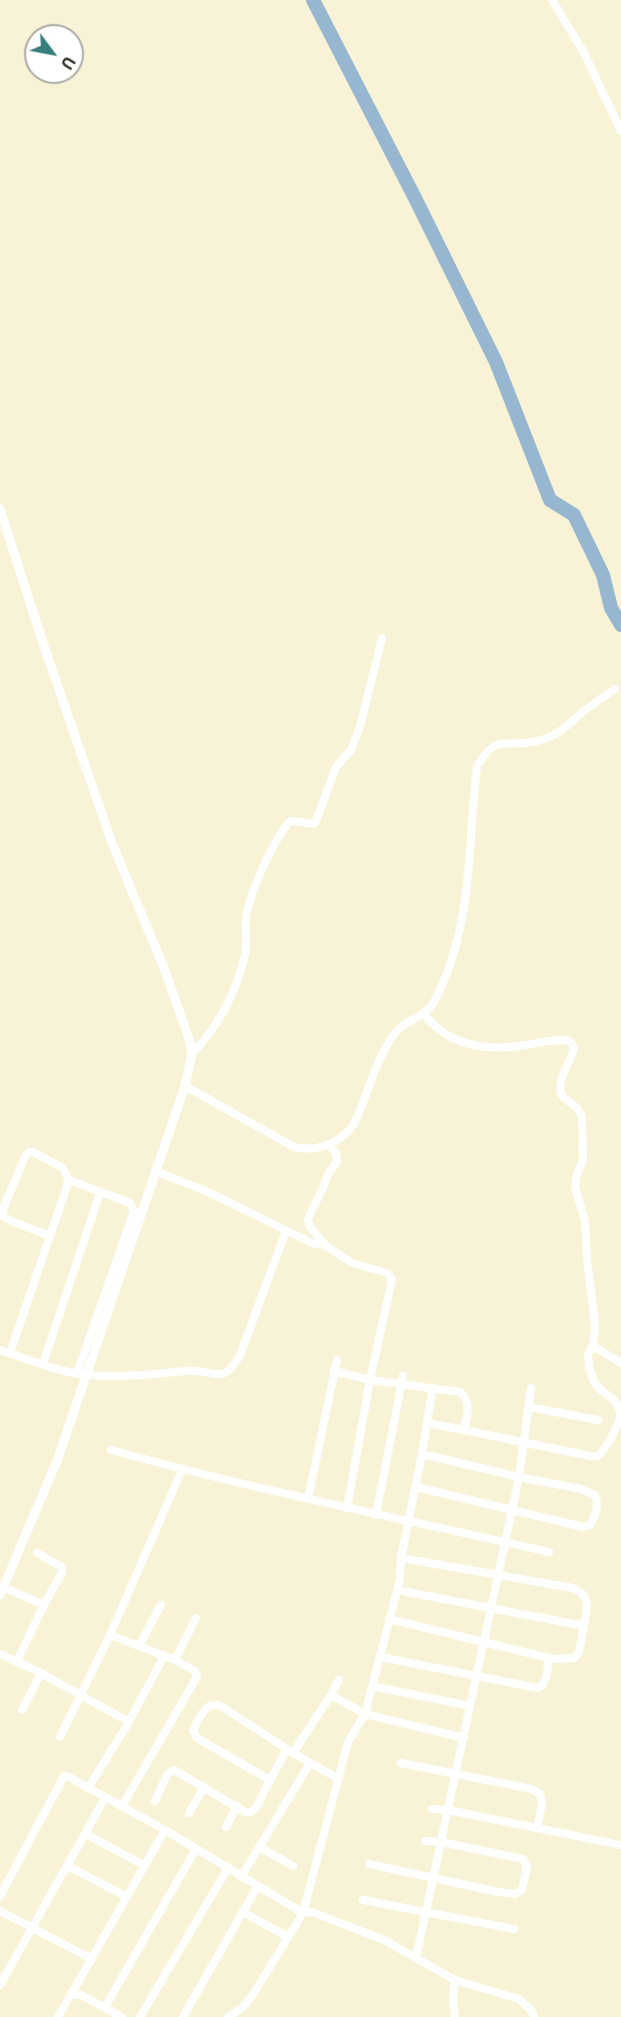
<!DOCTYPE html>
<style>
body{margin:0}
#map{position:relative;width:621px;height:2017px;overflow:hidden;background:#f8f3d6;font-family:"Public Sans",sans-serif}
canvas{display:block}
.north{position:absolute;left:24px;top:24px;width:60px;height:60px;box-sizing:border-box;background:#fff;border:2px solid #acaba7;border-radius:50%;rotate:122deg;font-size:16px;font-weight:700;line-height:24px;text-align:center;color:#302e23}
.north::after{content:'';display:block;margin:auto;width:21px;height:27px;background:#367e7a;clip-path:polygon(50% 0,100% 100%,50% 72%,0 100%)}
</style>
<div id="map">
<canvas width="621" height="2017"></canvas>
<div class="north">U</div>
</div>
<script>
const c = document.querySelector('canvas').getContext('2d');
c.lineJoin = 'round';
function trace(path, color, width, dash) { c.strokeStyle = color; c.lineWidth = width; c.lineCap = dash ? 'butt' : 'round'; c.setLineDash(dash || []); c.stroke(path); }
const river = new Path2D(`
 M 313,0 L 415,198 L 496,362 L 550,500 L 574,515 L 603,575 L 611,608 L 621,625`);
const minor = new Path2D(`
 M 552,0 L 583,51 L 621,131
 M 423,1014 C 430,1020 436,1028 444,1033 C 467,1048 498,1050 525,1045 C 540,1043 555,1038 570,1041 L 574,1048 C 570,1065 550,1089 567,1100 C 574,1106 580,1108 582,1118 L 583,1160 L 577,1174 L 575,1187 L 585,1221 L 587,1259 L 594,1315 L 595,1329 L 593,1346 L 588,1354 L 589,1366 L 594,1382 L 601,1390 L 614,1400 L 620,1411 L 620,1418 L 611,1439 L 599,1456 L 590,1456 L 464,1430
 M 192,1054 C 218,1027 237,991 245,955 C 248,942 245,930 246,918 C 249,893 273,842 289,822 L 292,821 L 314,824 L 316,821 L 336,767 L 351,750 L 360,727 L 382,638
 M 185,1086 L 294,1147 C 317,1152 340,1144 354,1124 C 368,1095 375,1059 395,1033 C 403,1022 416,1020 425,1012 C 432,1007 437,997 440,990 C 473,919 468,841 477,766 C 498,733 501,748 532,742 C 557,738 566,726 584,711 C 594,703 604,696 615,689
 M 329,1145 L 336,1153 L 337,1161 L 328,1174 L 323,1188 L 310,1214 L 308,1220 L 310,1227 L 325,1245 L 352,1263 L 387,1273 L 392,1279 L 370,1380 L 347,1508
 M 155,1171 L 206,1191 L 312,1243 L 325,1245
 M 69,1180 L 130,1203 L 134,1211 L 77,1373
 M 593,1346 L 621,1363
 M 0,1350 C 25,1358 63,1374 89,1375 C 122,1378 153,1374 185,1371 C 214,1368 222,1388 240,1355 L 286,1231
 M 10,1353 L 69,1180 L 63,1168 L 33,1152 L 29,1152 L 25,1157 L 3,1209 L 2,1215 L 11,1221 L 50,1236
 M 43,1364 L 100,1193
 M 334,1371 L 370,1380 L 460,1392 C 472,1401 467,1416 464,1430 L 427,1423 L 422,1454
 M 529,1407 L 598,1420
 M 427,1423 L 433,1388
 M 111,1450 C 256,1490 403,1519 549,1552
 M 416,1487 L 583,1527 L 590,1525 C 596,1516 599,1504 595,1495 L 581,1489 L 519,1477 L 531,1388
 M 308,1499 L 337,1360
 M 376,1515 L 403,1376
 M 3,1587 L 44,1605
 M 397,1590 L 584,1626 C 586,1607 593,1597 573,1588 L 401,1558
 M 389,1619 L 553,1659 L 574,1658 L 579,1652 L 584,1626
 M 110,1635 L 175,1660 L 195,1671 L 197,1677 L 122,1806
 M 139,1646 L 161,1605
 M 0,1654 L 41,1673 L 129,1722
 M 380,1657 L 538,1688 C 548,1684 547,1668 549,1658
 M 175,1660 L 196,1618
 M 17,1661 L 44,1605 L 62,1572 L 62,1567 L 37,1553
 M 372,1686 L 470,1706
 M 331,1695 L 339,1680
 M 22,1710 L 41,1673
 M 60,1737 L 110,1635 L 182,1470
 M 287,1749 L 270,1780 L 197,1738 L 193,1731 C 199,1719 205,1700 221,1706 L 287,1749 L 293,1753
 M 401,1763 L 532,1789 L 540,1794 L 542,1804 L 537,1828
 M 337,1778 L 293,1753 L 331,1695 L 365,1714 L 464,1738
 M 88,1788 L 129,1722 L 164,1656
 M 155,1801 L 168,1773 L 174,1770 L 245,1812 L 251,1812 L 256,1808 L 270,1780
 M 432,1809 L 448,1810 L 621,1845
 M 189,1813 L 204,1787
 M 226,1827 L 237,1806
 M 86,1834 L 145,1866
 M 260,1847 L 293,1866
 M 369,1864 L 498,1892 L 515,1894 L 522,1890 L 527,1866 L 523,1859 L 441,1842 L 425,1841
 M 68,1866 L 127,1897
 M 241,1877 L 310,1763
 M 0,1896 L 64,1776 L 67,1776 L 165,1830 L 303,1913 L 312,1912 L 384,1940 L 455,1980 L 519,1999 L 532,2011 L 534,2017
 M 363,1900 L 514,1929
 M 0,1911 L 92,1959
 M 243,1912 L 288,1937
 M 455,1980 L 453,2002 L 455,2017
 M 0,1985 L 105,1798
 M 72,1995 L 81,1995 L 122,2017
 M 105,2007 L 196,1849
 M 58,2017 L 165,1830
 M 140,2017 L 228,1868
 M 183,2017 L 257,1887
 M 228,2017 L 242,2008 L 252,1996 L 303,1913 L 348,1742 L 365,1714 L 400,1579 L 401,1558 L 422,1454 L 519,1477 L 416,1958`);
const tertiary = new Path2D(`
 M 0,509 L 43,643 L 112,843 L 164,968 L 189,1039 L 192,1054 L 185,1086 L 57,1461 L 0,1595`);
trace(river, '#97b6d0', 14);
trace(minor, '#fff', 8);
trace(tertiary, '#fff', 9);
</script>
